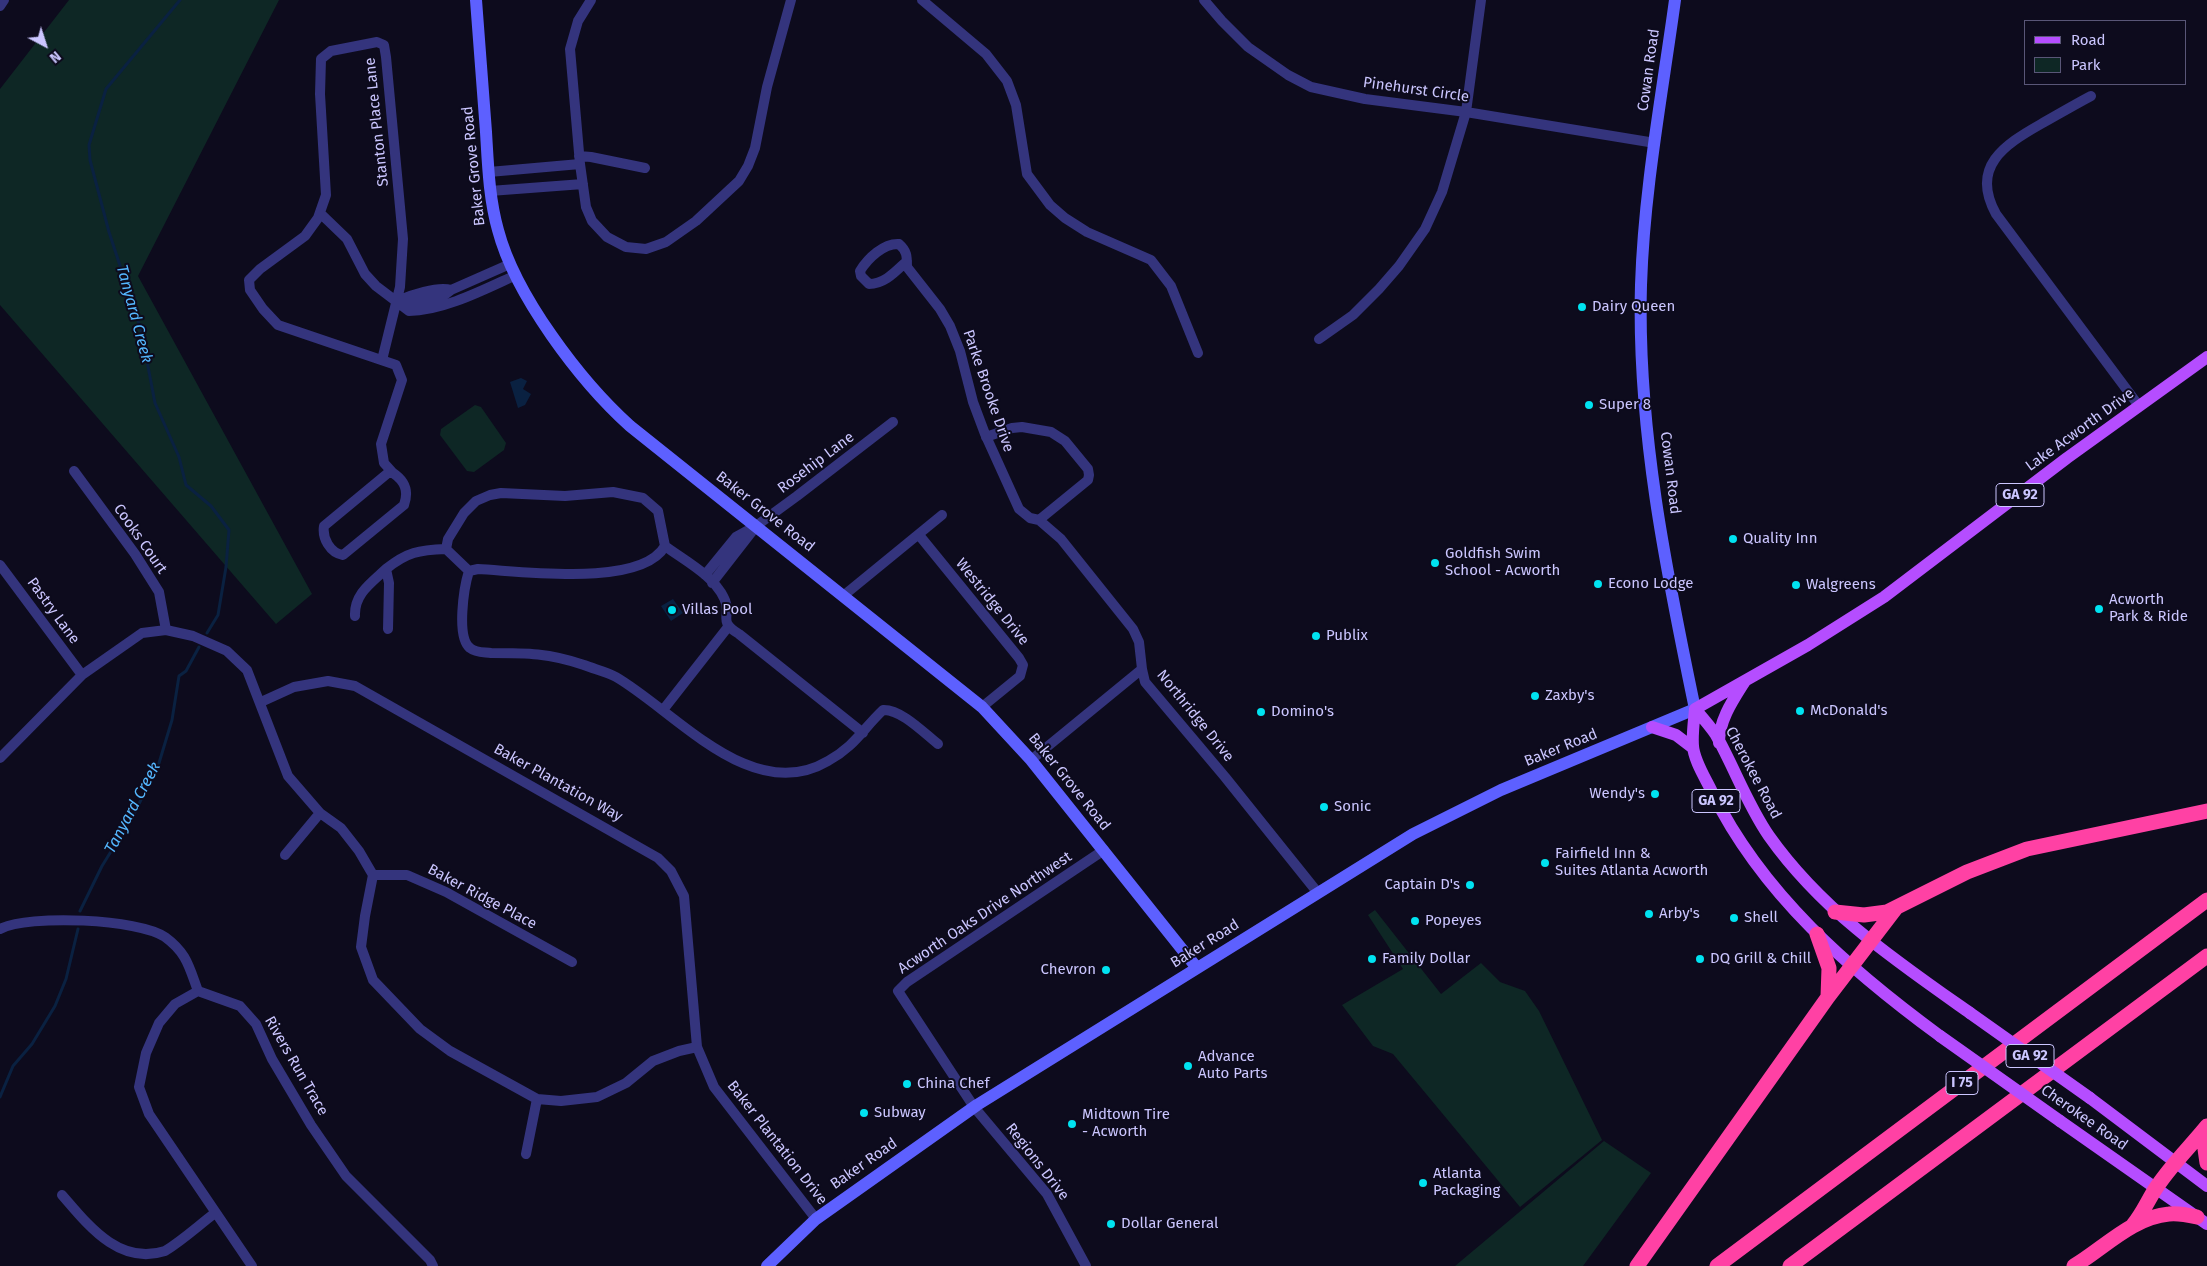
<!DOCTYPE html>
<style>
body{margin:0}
#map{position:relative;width:2207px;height:1266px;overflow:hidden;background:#0d0b1d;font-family:"Fira Sans",sans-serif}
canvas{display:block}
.legend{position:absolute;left:2024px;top:20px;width:162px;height:65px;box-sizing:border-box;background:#0d0b1d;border:1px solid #595677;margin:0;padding:6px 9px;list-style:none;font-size:15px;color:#cbc6ff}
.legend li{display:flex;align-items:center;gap:10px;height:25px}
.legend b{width:25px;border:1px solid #595677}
.north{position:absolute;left:20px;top:20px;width:50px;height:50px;-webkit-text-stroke:4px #0d0b1d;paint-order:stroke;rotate:140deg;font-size:14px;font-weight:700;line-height:20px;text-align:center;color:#cbc6ff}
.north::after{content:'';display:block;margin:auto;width:18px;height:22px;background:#cbc6ff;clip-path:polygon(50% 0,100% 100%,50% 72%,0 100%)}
</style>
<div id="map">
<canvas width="2207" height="1266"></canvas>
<ul class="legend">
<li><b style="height:6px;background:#b54dff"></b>Road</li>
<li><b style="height:14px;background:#0e2725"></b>Park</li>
</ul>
<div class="north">N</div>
</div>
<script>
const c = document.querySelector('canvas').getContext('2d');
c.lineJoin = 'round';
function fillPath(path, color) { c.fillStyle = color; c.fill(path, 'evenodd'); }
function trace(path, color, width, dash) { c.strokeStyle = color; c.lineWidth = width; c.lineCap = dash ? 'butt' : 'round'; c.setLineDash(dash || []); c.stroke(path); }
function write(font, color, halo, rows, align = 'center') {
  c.font = font + ' "Fira Sans",sans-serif'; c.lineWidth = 4; c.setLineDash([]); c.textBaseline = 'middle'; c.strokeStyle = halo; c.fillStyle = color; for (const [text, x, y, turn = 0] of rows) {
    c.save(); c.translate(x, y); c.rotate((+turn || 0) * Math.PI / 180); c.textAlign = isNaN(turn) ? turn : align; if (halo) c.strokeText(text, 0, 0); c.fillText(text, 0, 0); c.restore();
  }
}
const green = new Path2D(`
 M 69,0 L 279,0 L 138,276 L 312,594 L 276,624 L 0,305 L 0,89 Z
 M 475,405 L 481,407 L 506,443 L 504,450 L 474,472 L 467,471 L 440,435 L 441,429 Z
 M 1375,910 L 1441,994 L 1481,963 L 1500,982 L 1525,991 L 1539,1011 L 1602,1140 L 1520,1207 L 1393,1054 L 1373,1046 L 1342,1005 L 1403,969 L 1368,915 Z
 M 1604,1141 L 1651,1173 L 1583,1266 L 1455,1266 Z`);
const water = new Path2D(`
 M 521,378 L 527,381 L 523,389 L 531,394 L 525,405 L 518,408 L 510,382 Z
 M 673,599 L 683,613 L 671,621 L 661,606 Z`);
const stream = new Path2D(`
 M 180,0 L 106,89 L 89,145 L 90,160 L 109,232 L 141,330 L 155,403 L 179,457 L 186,485 L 211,506 L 229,530 L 226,567 L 218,615 L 207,633
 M 80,911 L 102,866 L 133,816 L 159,763 L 172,720 L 179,676 L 186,671 L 199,647
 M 0,1097 L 13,1066 L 32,1044 L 55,1006 L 66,979 L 78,929`);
const street = new Path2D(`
 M 591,0 L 578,21 L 570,49 L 580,164 L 586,207 L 592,221 L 607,237 L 626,247 L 646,249 L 666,242 L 696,221 L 739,181 L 748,166 L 755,148 L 767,87 L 791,0
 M 922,0 L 986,54 L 1007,81 L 1016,105 L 1027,174 L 1050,205 L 1065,218 L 1087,232 L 1151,260 L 1171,286 L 1198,353
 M 1204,0 L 1222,21 L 1248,47 L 1288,75 L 1311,87 L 1365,99 L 1466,112 L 1655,143
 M 0,6 L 4,0
 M 2091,96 C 2074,105 2057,115 2041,124 C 2004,145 1970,167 1996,214 L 2139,406
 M 579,156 L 591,157 L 645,168
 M 489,172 L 580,164
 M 490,191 L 583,184
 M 320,213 L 347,239 L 365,274 L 376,286 L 409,311 C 443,311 485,289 516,275
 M 907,261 C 896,271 885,284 869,284 L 861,276 L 860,271 C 868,258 884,243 899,244 C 907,251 907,256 907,267 L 940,309 L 950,326 L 960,351 L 973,402 L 985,434 L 1019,509 L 1030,518 L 1039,520 L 1061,539 L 1133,629 L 1139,642 L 1142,669
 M 397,301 C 410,295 438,286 451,290 L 510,264
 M 398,301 C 415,302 438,302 451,290
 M 1319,339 L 1353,315 L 1379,289 L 1399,266 L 1425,229 L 1442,192 L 1466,112 L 1481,0
 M 382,360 L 400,287 L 403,239 L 386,57 L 384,45 L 377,42 L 331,51 L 321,59 L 320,94 L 326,195 L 318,218 L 305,236 L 260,269 L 249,280 L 250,290 L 263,309 L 278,325 L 396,365 L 402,380 L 381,444 L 384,463 L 393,473
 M 986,437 L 1012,428 L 1022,427 L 1051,432 L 1065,441 L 1088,469 L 1089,475 L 1088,480 L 1039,520
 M 74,471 L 135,554 L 159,592 L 166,630
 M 388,473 L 393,473 C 405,481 409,491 404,505 L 343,555 C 330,553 322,538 324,526 Z
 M 919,535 L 1019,658 L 1023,665 L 1020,676 L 982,707
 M 665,546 C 685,561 713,575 724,598 C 733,615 716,621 739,634 L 863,733
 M 0,565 L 82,675
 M 469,571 L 446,549 L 448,539 L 464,513 L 476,501 L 490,495 L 501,493 L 565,496 L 613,492 L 643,498 L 658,511 L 665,546 C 641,588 521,571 478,569 L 469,571 C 464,587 456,637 470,648 C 476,653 484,652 491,653 C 527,653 549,653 584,665 C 594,669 607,672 616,677 C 676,712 752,806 828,761 C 855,746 862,730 883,710 C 901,709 924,733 938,744
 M 705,575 L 736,537 L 756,526 L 797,496 L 893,422
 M 712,583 L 754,529
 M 843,596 L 942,515
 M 355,616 C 354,594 371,583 386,569
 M 388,629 L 389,583 L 386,569 C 407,552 419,550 446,549
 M 261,702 L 294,687 L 328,681 L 355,686 L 658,858 L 671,871 L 684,896 L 697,1047 L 714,1087 L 816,1219
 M 663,710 L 728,627
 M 0,758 L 82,675 L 142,633 L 166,630 L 193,636 L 227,651 L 247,670 L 288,776 L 320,813 L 341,828 L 359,851 L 373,875 L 365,916 L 361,947 L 373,980 L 420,1029 L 450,1051 L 537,1099 L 561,1101 L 597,1097 L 626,1083 L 653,1061 L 679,1051 L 697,1047
 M 1031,760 L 1142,669 L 1145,682 L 1225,777 L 1318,893
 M 285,855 L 320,813
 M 373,875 L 407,875 L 446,892 L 572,962
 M 0,929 C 29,914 139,919 165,937 C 187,953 189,967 198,991
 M 526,1154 L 537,1099
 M 62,1195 C 88,1225 119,1266 165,1251 C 183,1240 199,1225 215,1213
 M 252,1266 L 149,1114 L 139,1087 L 146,1053 L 159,1023 L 175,1004 L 198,991 L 240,1006 L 256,1024 L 272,1059 L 311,1125 L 346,1176 L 430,1260 L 433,1266
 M 1086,1266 L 1047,1194 L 974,1107 L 898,991 L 907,982 L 1104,850`);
const secondary = new Path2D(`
 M 476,0 C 479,44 483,88 486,132 C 488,165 489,198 498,230 C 515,295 580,381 630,426 L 982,707 L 1031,760 L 1197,968
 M 767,1266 L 816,1219 L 977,1105 L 1413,834 L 1501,790 L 1695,709 C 1666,570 1637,428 1641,285 C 1644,190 1662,95 1675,0`);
const primary = new Path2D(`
 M 1695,709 L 1808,645 L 1884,597 L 2067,458 L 2207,357
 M 1695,709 C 1694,721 1692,734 1693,746 C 1694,761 1706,779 1712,792 C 1762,894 1850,970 1940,1036
 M 1695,709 C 1702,717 1710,726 1716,735 C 1735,769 1747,804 1769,836 C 1822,911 1896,961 1970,1013
 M 1652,727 L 1676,735 L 1693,748
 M 1719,743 C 1719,720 1733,700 1745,681
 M 2090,1098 L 2207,1186
 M 2060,1121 L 2207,1224`);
const highway = new Path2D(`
 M 1835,912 L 1864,915 L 1887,912 L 1967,872 L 2027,849 L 2207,811
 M 1817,934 L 1829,968 L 1828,997
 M 2207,1128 L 2204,1142 L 2207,1163
 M 2133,1225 C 2143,1213 2148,1200 2156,1188 C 2171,1165 2190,1147 2207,1126
 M 1637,1266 L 1828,997 L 1896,908
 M 1717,1266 L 2207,900
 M 1790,1266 L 2207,956
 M 2074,1266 C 2104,1248 2133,1217 2169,1214 C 2178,1213 2188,1215 2197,1217`);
const primaryBridge = new Path2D(`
 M 1970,1013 L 2090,1098
 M 1940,1036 L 2060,1121`);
const markers = [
 [1582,307,5,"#00e3f1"],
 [1589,405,5,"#00e3f1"],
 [1733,539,5,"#00e3f1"],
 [1435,563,5,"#00e3f1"],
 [1598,584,5,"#00e3f1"],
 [1796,585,5,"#00e3f1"],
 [2099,609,5,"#00e3f1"],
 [672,610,5,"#00e3f1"],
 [1316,636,5,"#00e3f1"],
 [1535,696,5,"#00e3f1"],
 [1800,711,5,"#00e3f1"],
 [1261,712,5,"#00e3f1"],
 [1655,794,5,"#00e3f1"],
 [1324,807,5,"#00e3f1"],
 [1545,863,5,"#00e3f1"],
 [1470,885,5,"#00e3f1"],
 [1649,914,5,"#00e3f1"],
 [1734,918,5,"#00e3f1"],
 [1415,921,5,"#00e3f1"],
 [1372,959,5,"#00e3f1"],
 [1700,959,5,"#00e3f1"],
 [1106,970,5,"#00e3f1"],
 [1188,1066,5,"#00e3f1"],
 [907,1084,5,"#00e3f1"],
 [864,1113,5,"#00e3f1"],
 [1072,1124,5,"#00e3f1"],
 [1423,1183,5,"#00e3f1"],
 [1111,1224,5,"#00e3f1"]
];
const shields = [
 [2020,495,48],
 [1716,801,48],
 [2030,1056,48],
 [1962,1083,32]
];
const shieldNames = [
 ["GA 92",2020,495],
 ["GA 92",1716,801],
 ["GA 92",2030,1056],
 ["I 75",1962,1083]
];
const streetNames = [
 ["Cowan Road",1649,70,-82],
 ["Pinehurst Circle",1416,90,8],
 ["Stanton Place Lane",377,122,-96],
 ["Baker Grove Road",474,166,-96],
 ["Parke Brooke Drive",988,391,71],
 ["Lake Acworth Drive",2080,430,-36],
 ["Rosehip Lane",816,463,-37],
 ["Cowan Road",1670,473,83],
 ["Baker Grove Road",765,512,38],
 ["Cooks Court",140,539,55],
 ["Westridge Drive",992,602,51],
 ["Pastry Lane",53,611,54],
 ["Northridge Drive",1195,716,51],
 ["Baker Road",1561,748,-22],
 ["Cherokee Road",1753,773,62],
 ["Baker Grove Road",1069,782,51],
 ["Baker Plantation Way",558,783,29],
 ["Baker Ridge Place",482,897,28],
 ["Acworth Oaks Drive Northwest",985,913,-34],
 ["Baker Road",1205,944,-32],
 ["Rivers Run Trace",296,1066,60],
 ["Cherokee Road",2084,1118,35],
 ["Baker Plantation Drive",777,1143,52],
 ["Regions Drive",1037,1162,52],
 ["Baker Road",864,1164,-35]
];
const poiNames = [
 ["Dairy Queen",1592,307],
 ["Super 8",1599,405],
 ["Quality Inn",1743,539],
 ["Goldfish Swim",1445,554],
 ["School - Acworth",1445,571],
 ["Econo Lodge",1608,584],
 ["Walgreens",1806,585],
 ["Acworth",2109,600],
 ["Park & Ride",2109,617],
 ["Villas Pool",682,610],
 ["Publix",1326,636],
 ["Zaxby's",1545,696],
 ["McDonald's",1810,711],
 ["Domino's",1271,712],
 ["Wendy's",1645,794,"right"],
 ["Sonic",1334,807],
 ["Fairfield Inn &",1555,854],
 ["Suites Atlanta Acworth",1555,871],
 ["Captain D's",1460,885,"right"],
 ["Arby's",1659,914],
 ["Shell",1744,918],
 ["Popeyes",1425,921],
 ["Family Dollar",1382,959],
 ["DQ Grill & Chill",1710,959],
 ["Chevron",1096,970,"right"],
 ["Advance",1198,1057],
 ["Auto Parts",1198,1074],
 ["China Chef",917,1084],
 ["Subway",874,1113],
 ["Midtown Tire",1082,1115],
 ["- Acworth",1082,1132],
 ["Atlanta",1433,1174],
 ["Packaging",1433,1191],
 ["Dollar General",1121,1224]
];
const waterNames = [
 ["Tanyard Creek",134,314,75],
 ["Tanyard Creek",133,808,-62]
];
fillPath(green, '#0e2725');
fillPath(water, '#0a2141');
trace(stream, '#0a2141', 3);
trace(street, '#34347d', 10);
trace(secondary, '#5d60ff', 12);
trace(primary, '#b54dff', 12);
trace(highway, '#ff41a4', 15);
trace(primaryBridge, '#b54dff', 12);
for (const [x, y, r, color] of markers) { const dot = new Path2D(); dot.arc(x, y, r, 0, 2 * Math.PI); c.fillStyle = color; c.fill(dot); trace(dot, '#0d0b1d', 2); }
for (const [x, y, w] of shields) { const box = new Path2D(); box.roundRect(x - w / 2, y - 11.5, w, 23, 4); c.fillStyle = '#0d0b1d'; c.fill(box); trace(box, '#cbc6ff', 1); }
write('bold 14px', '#cbc6ff', null, shieldNames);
write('15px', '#cbc6ff', '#0d0b1d', streetNames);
write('15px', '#cbc6ff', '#0d0b1d', poiNames, 'left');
write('italic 16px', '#54b7ff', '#0d0b1d', waterNames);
</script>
